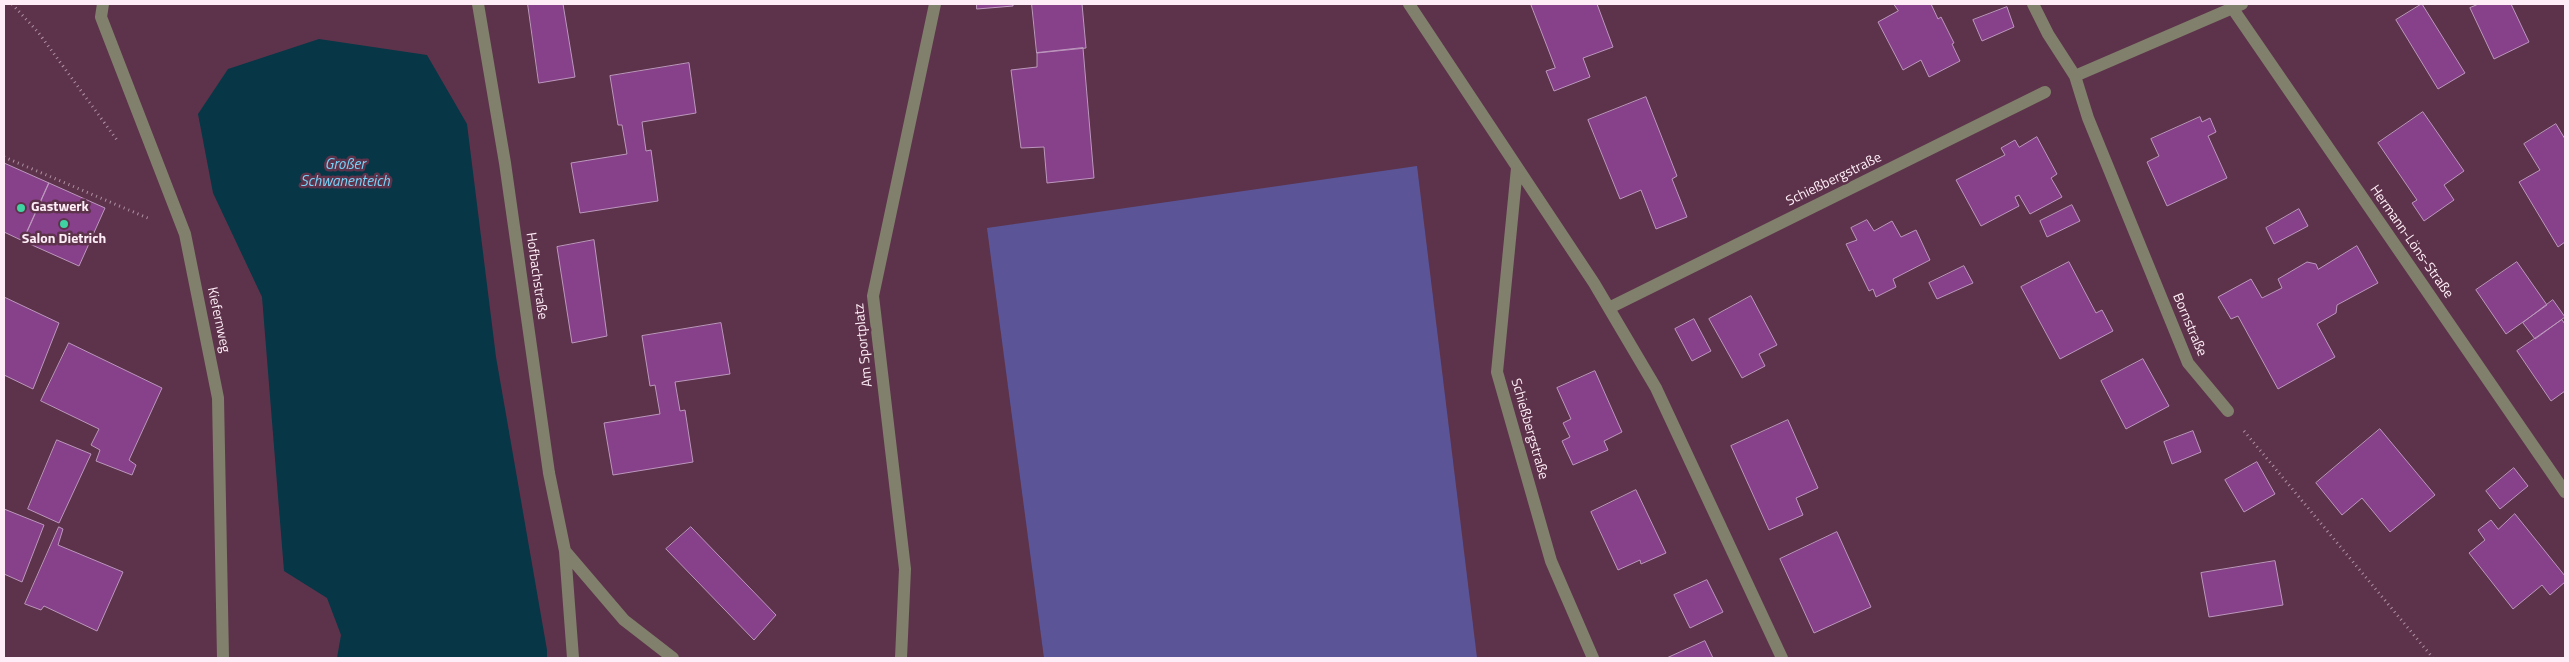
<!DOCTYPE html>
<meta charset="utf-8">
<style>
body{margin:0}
#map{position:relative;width:2569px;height:662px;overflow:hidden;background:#5d334b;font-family:"Titillium Web",sans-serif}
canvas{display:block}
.frame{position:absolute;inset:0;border:5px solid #feedf6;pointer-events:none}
</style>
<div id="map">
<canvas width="2569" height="662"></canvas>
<div class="frame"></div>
</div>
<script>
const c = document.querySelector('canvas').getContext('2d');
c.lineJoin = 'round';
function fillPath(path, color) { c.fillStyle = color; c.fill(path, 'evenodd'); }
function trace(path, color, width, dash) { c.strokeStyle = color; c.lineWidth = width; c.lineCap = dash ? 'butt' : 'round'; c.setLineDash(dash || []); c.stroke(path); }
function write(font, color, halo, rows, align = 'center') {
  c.font = font + ' "Titillium Web",sans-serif'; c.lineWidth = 5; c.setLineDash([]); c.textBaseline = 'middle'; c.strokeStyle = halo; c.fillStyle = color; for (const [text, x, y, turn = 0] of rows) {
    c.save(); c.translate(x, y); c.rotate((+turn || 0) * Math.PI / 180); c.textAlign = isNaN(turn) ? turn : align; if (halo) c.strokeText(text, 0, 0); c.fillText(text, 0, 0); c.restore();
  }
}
const green = new Path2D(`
 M 1417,166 L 1477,658 L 1044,658 L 987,228 Z`);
const water = new Path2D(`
 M 319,39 L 427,55 L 467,124 L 496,357 L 547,650 L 547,658 L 337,658 L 341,635 L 327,598 L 284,571 L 262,297 L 213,193 L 198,114 L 228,69 Z`);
const building = new Path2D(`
 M 528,4 L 563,4 L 575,77 L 539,83 Z
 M 977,4 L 1013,4 L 1013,6 L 977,9 Z
 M 1032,4 L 1082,4 L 1086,48 L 1037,53 Z
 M 1531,4 L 1597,4 L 1613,47 L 1583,58 L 1590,77 L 1554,91 L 1546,71 L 1555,68 Z
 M 1894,4 L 1931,4 L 1938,19 L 1941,17 L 1954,43 L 1952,44 L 1960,61 L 1929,77 L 1921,60 L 1903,70 L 1878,22 L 1898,11 Z
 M 2422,4 L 2465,73 L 2438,89 L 2396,20 Z
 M 2479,4 L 2511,4 L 2529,42 L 2494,59 L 2470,8 Z
 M 2007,7 L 2014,27 L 1982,41 L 1973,20 Z
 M 1083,48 L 1094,178 L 1047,183 L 1044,147 L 1021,148 L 1011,70 L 1037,67 L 1037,53 Z
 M 689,63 L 696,113 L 642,122 L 646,151 L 651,150 L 658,201 L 580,213 L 571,163 L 627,154 L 622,125 L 618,125 L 610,76 Z
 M 1646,97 L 1677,176 L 1672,179 L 1687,217 L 1656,229 L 1641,190 L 1620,199 L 1588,120 Z
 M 2423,112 L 2464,171 L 2444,185 L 2454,200 L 2424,221 L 2412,203 L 2417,200 L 2378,143 Z
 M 2200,117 L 2202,122 L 2210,118 L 2216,132 L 2208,136 L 2227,178 L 2167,206 L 2147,162 L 2159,156 L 2151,139 Z
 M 2556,124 L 2565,139 L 2565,242 L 2558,247 L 2519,182 L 2540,170 L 2524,144 Z
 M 2037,137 L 2057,174 L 2051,178 L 2062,197 L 2030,214 L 2019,195 L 2015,197 L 2019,206 L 1981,226 L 1956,180 L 2005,155 L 2001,148 L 2015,140 L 2019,147 Z
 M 4,163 L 49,183 L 23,241 L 4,232 Z
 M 49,183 L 105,208 L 79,266 L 23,241 Z
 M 2072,205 L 2080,221 L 2047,237 L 2040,221 Z
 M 2299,209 L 2308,226 L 2274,244 L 2266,228 Z
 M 1867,220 L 1874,231 L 1892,221 L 1901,237 L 1916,230 L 1930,260 L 1893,279 L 1896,287 L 1876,297 L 1873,289 L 1869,291 L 1846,244 L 1857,240 L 1851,228 Z
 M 594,240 L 607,336 L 572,343 L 557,247 Z
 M 2357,246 L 2378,283 L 2337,305 L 2336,313 L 2317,324 L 2335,357 L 2278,389 L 2238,316 L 2231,319 L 2218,297 L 2251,279 L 2262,298 L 2282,288 L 2278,279 L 2307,262 L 2316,264 L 2318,269 Z
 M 2069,262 L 2096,313 L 2102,310 L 2113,331 L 2060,359 L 2021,287 Z
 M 2517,262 L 2547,305 L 2506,334 L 2476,290 Z
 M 1964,266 L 1973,283 L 1937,299 L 1929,283 Z
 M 1751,296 L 1777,345 L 1759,354 L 1765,366 L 1742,378 L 1709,319 Z
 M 4,297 L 59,323 L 33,389 L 4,375 Z
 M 2553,300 L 2565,317 L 2535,339 L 2523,323 Z
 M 1694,319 L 1711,351 L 1692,361 L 1675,329 Z
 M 2562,320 L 2565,324 L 2565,391 L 2551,401 L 2517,351 Z
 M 721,323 L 730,374 L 675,382 L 680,411 L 685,410 L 693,462 L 613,475 L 604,423 L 660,414 L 655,385 L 650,386 L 642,336 Z
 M 69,343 L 162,388 L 129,460 L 136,465 L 132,475 L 96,461 L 100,450 L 91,445 L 99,429 L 41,401 Z
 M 2143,359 L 2169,406 L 2126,429 L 2101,381 Z
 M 1595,371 L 1622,432 L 1604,441 L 1608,450 L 1573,465 L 1562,441 L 1570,437 L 1563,423 L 1571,419 L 1557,388 Z
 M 1788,420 L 1818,488 L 1796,498 L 1803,515 L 1769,530 L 1731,446 Z
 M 2380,429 L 2435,495 L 2390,532 L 2362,498 L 2342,515 L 2316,483 Z
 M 2193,431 L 2201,452 L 2172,464 L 2164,442 Z
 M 57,440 L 91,454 L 59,523 L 28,509 Z
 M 2257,462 L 2275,494 L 2244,512 L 2225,480 Z
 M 2514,468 L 2528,486 L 2500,509 L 2486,491 Z
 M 1636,490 L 1666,553 L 1641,564 L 1640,560 L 1618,570 L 1591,512 Z
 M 4,509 L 44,525 L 22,582 L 4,574 Z
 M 2515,514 L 2565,576 L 2565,582 L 2550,595 L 2542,585 L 2513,609 L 2469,553 L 2485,540 L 2478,530 L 2491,520 L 2498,529 Z
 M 59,527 L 63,529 L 58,545 L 123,572 L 97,631 L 44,606 L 41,610 L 25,604 Z
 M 691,527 L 776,615 L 754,640 L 666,549 Z
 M 1837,532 L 1871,607 L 1814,633 L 1780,559 Z
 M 2275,561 L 2283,605 L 2209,617 L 2201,573 Z
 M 1707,580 L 1723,612 L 1690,628 L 1674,595 Z
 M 1705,641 L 1713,658 L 1667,658 Z`);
const path = new Path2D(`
 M 12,4 L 38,32 L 117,140
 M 4,157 L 150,219
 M 2244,431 L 2433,658`);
const minor = new Path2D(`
 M 103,4 L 101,17 L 185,234 L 218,398 L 223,658
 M 478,4 L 505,163 L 549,473 L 565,551 L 573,658
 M 1409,4 L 1594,283 L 1656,388 L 1782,658
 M 2033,4 L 2048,34 L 2075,76 L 2088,118 L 2188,363 L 2228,411
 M 2233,9 L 2565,492
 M 2075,76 L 2242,4
 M 1517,168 L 1497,372 L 1551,561 L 1593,658
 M 1609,308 L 2045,92
 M 565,551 L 624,620 L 673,658
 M 901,658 L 905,569 L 873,296 L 935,4`);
const markers = [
 [21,208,5,"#3fd4a2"],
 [64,224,5,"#3fd4a2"]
];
const streetNames = [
 ["Schießbergstraße",1834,180,-26],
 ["Hermann-Löns-Straße",2411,242,55],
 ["Hofbachstraße",536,276,82],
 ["Kiefernweg",218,320,78],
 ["Bornstraße",2189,325,67],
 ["Am Sportplatz",864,345,-96],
 ["Schießbergstraße",1529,429,74]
];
const poiNames = [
 ["Gastwerk",31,208],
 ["Salon Dietrich",64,240,"center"]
];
const waterNames = [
 ["Großer",345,165],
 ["Schwanenteich",345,182]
];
fillPath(green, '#5b5598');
fillPath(water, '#073646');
fillPath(building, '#87408a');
trace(building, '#bc97bd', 1);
trace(path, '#af92a2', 3, [1, 4]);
trace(minor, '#81806c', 12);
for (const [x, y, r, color] of markers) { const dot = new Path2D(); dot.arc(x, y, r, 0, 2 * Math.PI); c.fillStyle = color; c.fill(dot); trace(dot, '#5d334b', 2); }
write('14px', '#feedf6', '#5d334b', streetNames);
write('bold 14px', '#feedf6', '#5d334b', poiNames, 'left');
write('italic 15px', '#79d4f9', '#5d334b', waterNames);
</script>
